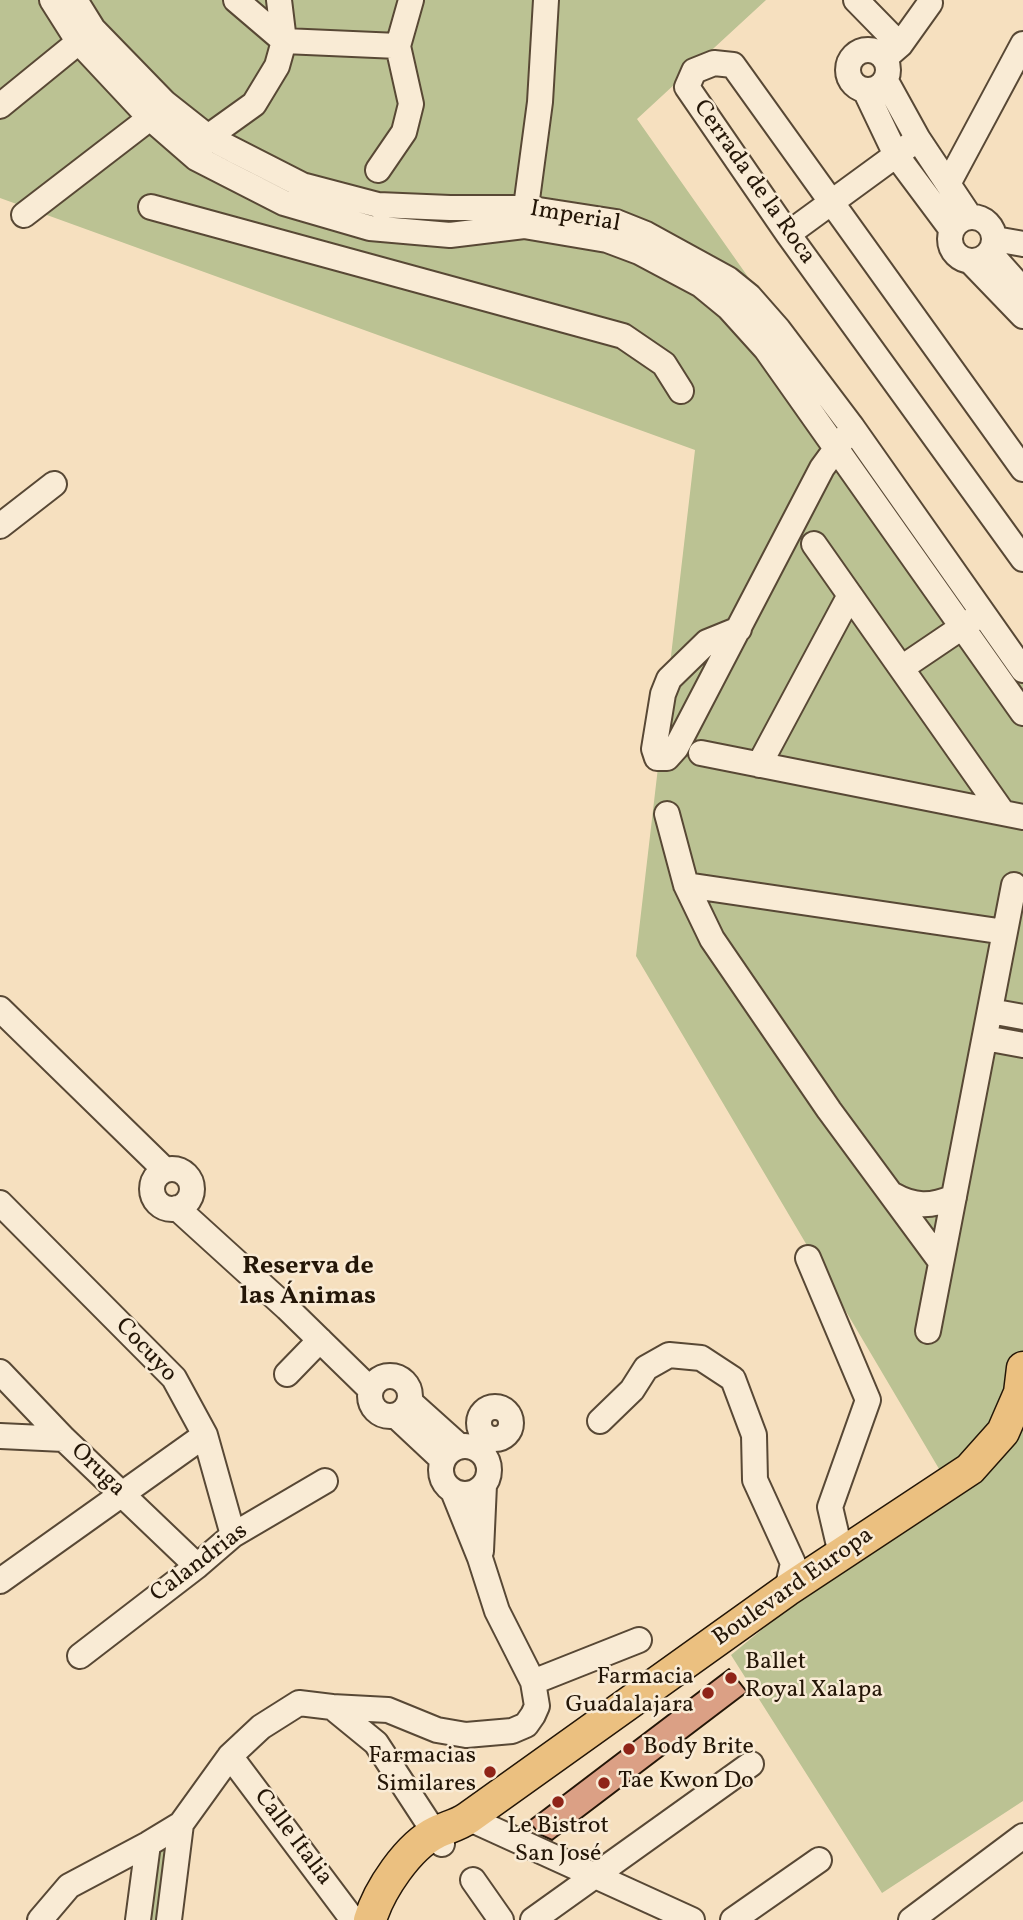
<!DOCTYPE html>
<meta charset="utf-8">
<style>
body{margin:0}
canvas{display:block;background:#f6e0bf}
</style>
<canvas width="1023" height="1920"></canvas>
<script>
const c = document.querySelector('canvas').getContext('2d');
c.lineJoin = 'round';
function fillPath(path, color) { c.fillStyle = color; c.fill(path, 'evenodd'); }
function trace(path, color, width, dash) { c.strokeStyle = color; c.lineWidth = width; c.lineCap = dash ? 'butt' : 'round'; c.setLineDash(dash || []); c.stroke(path); }
function write(font, color, halo, rows, align = 'center') {
  c.font = font + ' Vollkorn,serif'; c.lineWidth = 5; c.setLineDash([]); c.textBaseline = 'middle'; c.strokeStyle = halo; c.fillStyle = color; for (const [text, x, y, turn = 0] of rows) {
    c.save(); c.translate(x, y); c.rotate((+turn || 0) * Math.PI / 180); c.textAlign = isNaN(turn) ? turn : align; if (halo) c.strokeText(text, 0, 0); c.fillText(text, 0, 0); c.restore();
  }
}
const green = new Path2D(`
 M 0,0 L 766,0 L 637,119 L 1023,668 L 1023,1801 L 882,1893 L 731,1655 L 945,1479 L 636,956 L 695,450 L 0,198 Z
 M 161,1846 L 171,1846 L 161,1920 L 150,1920 Z`);
const building = new Path2D(`
 M 729,1669 L 747,1692 L 552,1840 L 539,1834 L 529,1821 Z`);
const minor = new Path2D(`
 M 52,0 L 78,41 L 150,118 L 196,158 L 284,203 L 370,228 L 450,235 L 524,226 L 607,240 L 639,252 L 701,285 L 729,308 L 766,349 L 1023,713
 M 75,0 L 93,29 L 165,103 L 208,137 L 302,185 L 378,205 L 450,208 L 526,208 L 616,222 L 646,234 L 728,279 L 749,296 L 778,329 L 852,427 L 1023,670
 M 236,0 L 284,41 L 398,46
 M 856,0 L 900,45
 M848 70a20 20 0 1 1 40 0a20 20 0 1 1-40 0Z
 M 885,58 L 900,45 L 930,3
 M 886,81 L 918,139 L 970,217
 M 865,90 L 896,155 L 952,230
 M 0,106 L 92,31
 M 201,148 L 208,137 L 254,104 L 277,66 L 284,41 L 279,0
 M 378,170 L 404,132 L 411,104 L 398,46 L 411,0
 M 948,184 L 1023,44
 M 151,207 L 623,336 L 664,364 L 681,391
 M 24,215 L 150,118 L 160,108
 M950 239a22 22 0 1 1 44 0a22 22 0 1 1-44 0Z
 M 524,222 L 540,102 L 546,0
 M 788,234 L 918,139
 M 995,239 L 1023,244
 M 990,253 L 1023,290
 M 971,262 L 1023,316
 M 1023,469 L 733,65 L 714,63 L 694,71 L 687,87 L 788,234 L 1023,559
 M 0,526 L 54,484
 M 814,544 L 1003,813
 M 739,629 L 707,642 L 669,679 L 663,694 L 654,749 L 657,758 L 667,758 L 676,748 L 822,468 L 844,438
 M 903,667 L 974,619
 M 701,753 L 1023,817
 M 759,765 L 850,595
 M 667,814 L 686,885 L 712,939 L 829,1110 L 941,1262
 M 686,885 L 1005,932
 M 0,1009 L 165,1170
 M 990,1011 L 1023,1017
 M 985,1038 L 1023,1045
 M152 1189a20 20 0 1 1 40 0a20 20 0 1 1-40 0Z
 M 893,1195 C 914,1207 931,1207 954,1197
 M 0,1203 L 174,1378 L 205,1435 L 233,1535
 M 177,1208 L 287,1308 L 371,1390
 M 808,1258 L 868,1400 L 830,1507 L 841,1554
 M 928,1331 L 1014,885
 M 0,1372 L 64,1439 L 197,1566
 M 287,1374 L 320,1340
 M370 1396a20 20 0 1 1 40 0a20 20 0 1 1-40 0Z
 M 410,1402 L 459,1446
 M479 1423a16 16 0 1 1 32 0a16 16 0 1 1-32 0Z
 M 396,1416 L 443,1460
 M 600,1421 L 632,1390 L 646,1368 L 669,1355 L 701,1358 L 733,1379 L 754,1435 L 755,1480 L 793,1563 L 787,1590
 M 0,1436 L 64,1439
 M441 1470a24 24 0 1 1 48 0a24 24 0 1 1-48 0Z
 M 481,1551 L 484,1485
 M 0,1581 L 205,1435
 M 80,1656 L 197,1566 L 233,1535 L 325,1481
 M 533,1682 L 639,1640
 M 332,1707 L 388,1710 L 437,1730 L 466,1735 L 512,1731 L 526,1725 L 533,1715 L 537,1706 L 533,1682 L 497,1611 L 480,1558 L 453,1491
 M 230,1756 L 353,1920
 M 468,1818 L 692,1920
 M 473,1880 L 501,1920
 M 40,1920 L 69,1886 L 148,1844 L 181,1824 L 230,1756 L 261,1727 L 299,1703 L 332,1707 L 376,1743 L 442,1844
 M 138,1920 L 148,1844
 M 169,1920 L 181,1824
 M 533,1920 L 751,1764
 M 733,1920 L 819,1860
 M 911,1920 L 1023,1836`);
const major = new Path2D(`
 M 370,1920 C 379,1890 408,1846 437,1832 C 448,1827 458,1825 468,1818 L 787,1590 L 970,1469 L 1003,1432 L 1020,1393 L 1023,1368`);
const markers = [
 [731,1678,7,"#8f2418"],
 [708,1693,7,"#8f2418"],
 [629,1749,7,"#8f2418"],
 [490,1772,7,"#8f2418"],
 [604,1783,7,"#8f2418"],
 [558,1802,7,"#8f2418"]
];
const streetNames = [
 ["Cerrada de la Roca",753,183,55],
 ["Imperial",575,218,10],
 ["Cocuyo",145,1351,47],
 ["Oruga",97,1471,44],
 ["Calandrias",200,1564,-37],
 ["Boulevard Europa",794,1588,-35],
 ["Calle Italia",292,1838,53]
];
const poiNames = [
 ["Ballet",745,1664],
 ["Royal Xalapa",745,1692],
 ["Farmacia",694,1679,"right"],
 ["Guadalajara",694,1707,"right"],
 ["Body Brite",643,1749],
 ["Farmacias",476,1758,"right"],
 ["Similares",476,1786,"right"],
 ["Tae Kwon Do",618,1783],
 ["Le Bistrot",558,1828,"center"],
 ["San José",558,1856,"center"]
];
const neighbourhoodNames = [
 ["Reserva de",308,1268],
 ["las Ánimas",308,1298]
];
fillPath(green, '#bbc293');
fillPath(building, '#dba085');
trace(building, '#241607', 2);
trace(minor, '#584835', 28);
trace(major, '#241607', 35);
trace(minor, '#f9ebd5', 24);
trace(major, '#ebc080', 32);
for (const [x, y, r, color] of markers) { const dot = new Path2D(); dot.arc(x, y, r, 0, 2 * Math.PI); c.fillStyle = color; c.fill(dot); trace(dot, '#f9ebd5', 2.5); }
write('24px', '#241607', '#f9ebd5', streetNames);
write('24px', '#241607', '#f9ebd5', poiNames, 'left');
write('bold 26px', '#241607', '#f9ebd5', neighbourhoodNames);
</script>
